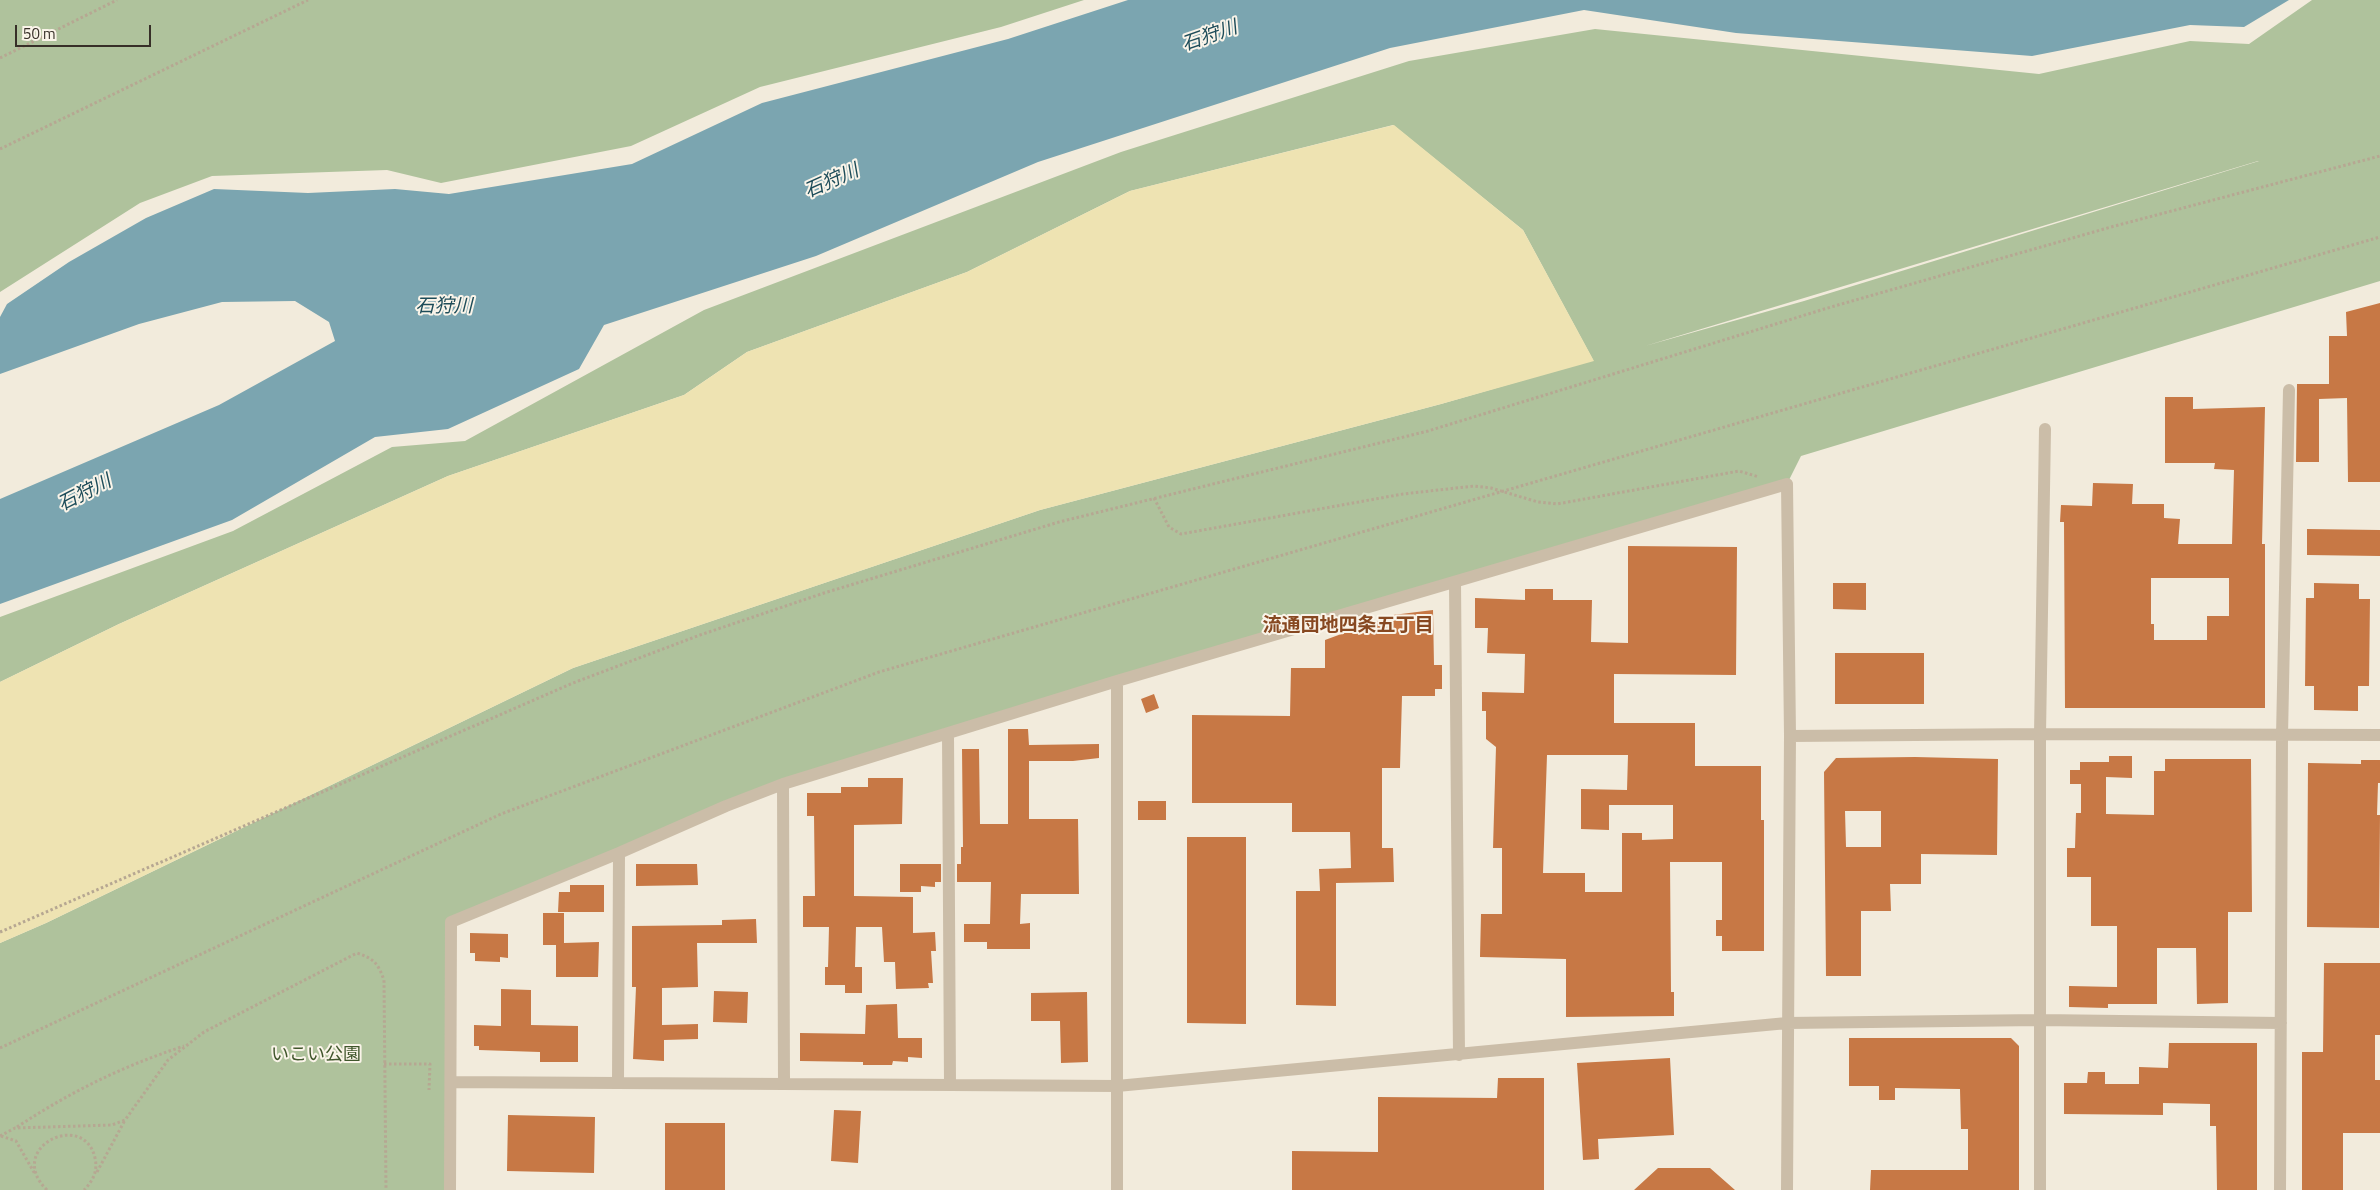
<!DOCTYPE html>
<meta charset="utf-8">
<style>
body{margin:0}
#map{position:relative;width:2380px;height:1190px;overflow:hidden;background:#f2ebdc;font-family:"Titillium Web",sans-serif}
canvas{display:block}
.scale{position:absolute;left:15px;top:25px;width:136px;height:22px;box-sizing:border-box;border:2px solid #372f28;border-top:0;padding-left:6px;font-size:15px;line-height:18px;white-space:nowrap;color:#372f28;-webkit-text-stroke:4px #faf4e9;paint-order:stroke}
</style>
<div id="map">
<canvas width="2380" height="1190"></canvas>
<div class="scale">50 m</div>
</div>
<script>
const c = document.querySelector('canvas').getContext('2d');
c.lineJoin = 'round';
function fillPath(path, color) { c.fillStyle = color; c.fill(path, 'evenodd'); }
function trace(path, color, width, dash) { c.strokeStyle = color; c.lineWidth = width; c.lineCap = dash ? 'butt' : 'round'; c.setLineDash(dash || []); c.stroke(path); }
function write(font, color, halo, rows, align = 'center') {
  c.font = font + ' "Titillium Web","Noto Sans JP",sans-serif'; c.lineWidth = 4; c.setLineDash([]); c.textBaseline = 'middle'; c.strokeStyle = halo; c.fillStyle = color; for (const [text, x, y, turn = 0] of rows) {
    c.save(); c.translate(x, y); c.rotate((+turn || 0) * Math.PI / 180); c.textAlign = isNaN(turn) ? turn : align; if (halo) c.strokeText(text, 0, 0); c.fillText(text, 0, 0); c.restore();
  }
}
const green = new Path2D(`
 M 0,0 L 1084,0 L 1001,27 L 760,87 L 631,146 L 441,183 L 387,170 L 212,176 L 140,203 L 0,292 Z
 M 2312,0 L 2380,0 L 2380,281 L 1801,456 L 1787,484 L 783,784 L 451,922 L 450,1190 L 0,1190 L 0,943 L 46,923 L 573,668 L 1040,510 L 1441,404 L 1593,360 L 1523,230 L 1393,125 L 1130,191 L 967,272 L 747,352 L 684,395 L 448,476 L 119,624 L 0,682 L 0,617 L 233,531 L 392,447 L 465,441 L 704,310 L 1121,152 L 1409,61 L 1595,29 L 2039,74 L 2190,41 L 2249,44 ZM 2259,161 L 1804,301 L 1645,346 L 2258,161 Z`);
const sand = new Path2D(`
 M 1394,125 L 1523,230 L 1594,361 L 1441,404 L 1040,510 L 573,668 L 46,923 L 0,943 L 0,682 L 119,624 L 448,476 L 684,395 L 747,352 L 967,272 L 1130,191 Z`);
const water = new Path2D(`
 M 1128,0 L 2289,0 L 2244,27 L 2190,25 L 2032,56 L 1736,33 L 1584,10 L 1390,48 L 1038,162 L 816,256 L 604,325 L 579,369 L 448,429 L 375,437 L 232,520 L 0,604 L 0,499 L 219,405 L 335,341 L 329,322 L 295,301 L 222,302 L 139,324 L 0,374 L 0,317 L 7,304 L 69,262 L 146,218 L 214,189 L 308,193 L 395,189 L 449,194 L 632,164 L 762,103 L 1008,39 Z`);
const building = new Path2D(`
 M 2380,303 L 2380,482 L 2348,482 L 2347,398 L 2319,399 L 2319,462 L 2296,462 L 2297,384 L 2329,384 L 2329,336 L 2347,336 L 2346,312 Z
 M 2165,397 L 2193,397 L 2193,409 L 2265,407 L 2262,544 L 2265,544 L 2265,708 L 2065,708 L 2064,522 L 2060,522 L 2061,505 L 2092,506 L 2093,483 L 2133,484 L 2132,504 L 2164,504 L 2164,518 L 2180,519 L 2178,544 L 2232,544 L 2234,470 L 2214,469 L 2215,463 L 2165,463 ZM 2151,578 L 2229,578 L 2229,616 L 2207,616 L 2207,640 L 2154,640 L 2154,624 L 2151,624 Z
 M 2307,529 L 2380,530 L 2380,556 L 2307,555 Z
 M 1628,546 L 1737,547 L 1736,675 L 1614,674 L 1614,723 L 1695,723 L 1695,766 L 1761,766 L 1761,820 L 1764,820 L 1764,951 L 1722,951 L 1722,936 L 1716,936 L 1716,920 L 1722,920 L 1722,862 L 1670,862 L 1671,992 L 1674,992 L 1674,1016 L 1566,1017 L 1566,959 L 1480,957 L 1481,914 L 1502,914 L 1502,848 L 1493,848 L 1496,747 L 1486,739 L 1486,711 L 1482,711 L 1482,692 L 1524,693 L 1525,654 L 1487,653 L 1488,628 L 1475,628 L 1475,598 L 1525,600 L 1525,589 L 1553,589 L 1553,600 L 1592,600 L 1591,642 L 1628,643 ZM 1547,755 L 1628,755 L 1627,790 L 1581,789 L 1581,829 L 1609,830 L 1609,805 L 1673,805 L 1673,839 L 1642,840 L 1642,833 L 1622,833 L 1622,892 L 1585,892 L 1585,873 L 1543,873 Z
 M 1833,583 L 1866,583 L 1866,610 L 1833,609 Z
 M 2314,583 L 2359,584 L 2359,599 L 2370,599 L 2369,686 L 2358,686 L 2358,711 L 2314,710 L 2314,686 L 2305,686 L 2306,598 L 2314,598 Z
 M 1433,610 L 1434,665 L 1442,665 L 1442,689 L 1435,689 L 1435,696 L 1402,696 L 1400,768 L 1382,768 L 1382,848 L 1393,848 L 1394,882 L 1336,883 L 1336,1006 L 1296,1005 L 1296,891 L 1320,891 L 1319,869 L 1351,868 L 1350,832 L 1292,832 L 1292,803 L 1192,803 L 1192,715 L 1290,716 L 1291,668 L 1325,668 L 1325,640 L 1393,615 Z
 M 1835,653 L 1924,653 L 1924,704 L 1835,704 Z
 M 1154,694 L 1159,708 L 1146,713 L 1141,699 Z
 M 1008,729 L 1028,729 L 1029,745 L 1099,744 L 1099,758 L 1073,761 L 1029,761 L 1029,819 L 1078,819 L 1079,894 L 1021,894 L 1020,924 L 1030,923 L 1030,949 L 987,949 L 987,942 L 964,942 L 964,924 L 990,924 L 991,882 L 957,882 L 957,864 L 961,864 L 961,847 L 963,847 L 962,749 L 979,749 L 980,824 L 1008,824 Z
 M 2109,756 L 2132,756 L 2132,778 L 2106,777 L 2106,814 L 2154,815 L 2154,771 L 2165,771 L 2165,759 L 2251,759 L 2252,912 L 2228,912 L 2228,1003 L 2197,1004 L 2196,948 L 2157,948 L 2157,1004 L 2108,1004 L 2108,1008 L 2069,1007 L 2069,986 L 2117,987 L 2117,926 L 2091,926 L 2091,877 L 2067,877 L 2067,848 L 2075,848 L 2076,813 L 2081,813 L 2081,784 L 2070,784 L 2070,770 L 2080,770 L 2080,762 L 2109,762 Z
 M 1915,757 L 1998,759 L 1997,855 L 1921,854 L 1921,884 L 1890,884 L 1891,911 L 1861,911 L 1861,976 L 1826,976 L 1824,772 L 1836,758 ZM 1845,811 L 1881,811 L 1881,847 L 1846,847 Z
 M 2361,760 L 2380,760 L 2380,783 L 2378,783 L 2377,815 L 2380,815 L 2379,928 L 2307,927 L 2308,763 L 2361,764 Z
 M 868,778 L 903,778 L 902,824 L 854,825 L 854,896 L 913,897 L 913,933 L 935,932 L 936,951 L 931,951 L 933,983 L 928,983 L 929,988 L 896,989 L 895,962 L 884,962 L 882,927 L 856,927 L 855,967 L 862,967 L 862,993 L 845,993 L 845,985 L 825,985 L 825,967 L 828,967 L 829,927 L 803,927 L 803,896 L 815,896 L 814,816 L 807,816 L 807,793 L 841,793 L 841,787 L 868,787 Z
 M 1138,801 L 1166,801 L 1166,820 L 1138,820 Z
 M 1187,837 L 1246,837 L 1246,1024 L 1187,1023 Z
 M 636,864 L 697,864 L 698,885 L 636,886 Z
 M 900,864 L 941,864 L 941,882 L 935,882 L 935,887 L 921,886 L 921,892 L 900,892 Z
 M 570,885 L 604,885 L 604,912 L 558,912 L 559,892 L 570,892 Z
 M 543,913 L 564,913 L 564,943 L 599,942 L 598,977 L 556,977 L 556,945 L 543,945 Z
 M 756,919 L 757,943 L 697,943 L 698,987 L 662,988 L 662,1025 L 698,1024 L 698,1039 L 664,1040 L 664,1061 L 633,1059 L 636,987 L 632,987 L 632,926 L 722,925 L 722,920 Z
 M 470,933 L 508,934 L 508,958 L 500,957 L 500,962 L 475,961 L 475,953 L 470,953 Z
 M 2324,963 L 2380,963 L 2380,1035 L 2375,1035 L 2375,1080 L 2380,1080 L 2380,1133 L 2343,1133 L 2343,1190 L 2302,1190 L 2302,1052 L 2323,1052 Z
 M 501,989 L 531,990 L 531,1025 L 578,1026 L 578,1062 L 540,1062 L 540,1052 L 479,1050 L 479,1046 L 474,1046 L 474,1025 L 501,1026 Z
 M 714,991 L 748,992 L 747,1023 L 713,1022 Z
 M 1087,992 L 1088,1062 L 1061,1063 L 1060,1021 L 1031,1021 L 1031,993 Z
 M 897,1004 L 898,1038 L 922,1038 L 922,1058 L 908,1057 L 908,1062 L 893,1061 L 892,1065 L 863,1065 L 863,1062 L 800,1061 L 800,1033 L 865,1034 L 866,1005 Z
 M 1849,1038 L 2011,1038 L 2019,1046 L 2019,1190 L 1870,1190 L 1871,1170 L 1968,1170 L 1968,1129 L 1961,1129 L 1960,1089 L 1895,1088 L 1895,1100 L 1879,1100 L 1879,1086 L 1849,1086 Z
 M 2169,1043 L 2257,1043 L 2257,1190 L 2217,1190 L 2216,1126 L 2210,1126 L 2210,1104 L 2163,1103 L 2163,1115 L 2064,1114 L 2064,1083 L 2087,1083 L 2088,1072 L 2105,1072 L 2105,1084 L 2139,1084 L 2139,1067 L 2168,1068 Z
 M 1670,1058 L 1674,1135 L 1598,1139 L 1599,1159 L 1583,1160 L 1577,1063 Z
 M 1498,1078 L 1544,1078 L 1544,1190 L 1292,1190 L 1292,1151 L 1378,1152 L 1378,1097 L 1497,1098 Z
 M 834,1110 L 861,1111 L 858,1163 L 831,1161 Z
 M 508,1115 L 595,1117 L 594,1173 L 507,1171 Z
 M 665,1123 L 725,1123 L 725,1190 L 665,1190 Z
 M 1658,1168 L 1710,1168 L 1735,1190 L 1634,1190 Z`);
const path = new Path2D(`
 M 0,58 L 117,0
 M 0,149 L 308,0
 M 1154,498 L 1169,527 L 1181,534 L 1403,494 L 1474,486 L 1491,488 L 1538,502 L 1557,504 L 1739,471 L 1759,477
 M 0,932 L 573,683 L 700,635 L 824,593 L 1059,522 L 1428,431 L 1831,307 L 2111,227 L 2380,156
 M 0,1048 L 501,814 L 879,672 L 2380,237
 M 384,1064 L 430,1064 L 429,1090
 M 17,1127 C 72,1091 121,1067 184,1046
 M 0,1136 L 15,1128 L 112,1125 L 125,1120 L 168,1060 L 204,1032 L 357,953 C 375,959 378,964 384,980 L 386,1190
 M 1,1136 L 16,1141 L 35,1174
 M 97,1172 L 125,1120
 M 47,1190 C 4,1148 84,1109 95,1158 C 98,1171 93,1181 84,1190`);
const street = new Path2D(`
 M 1455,582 L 1459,1055
 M 948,734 L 950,1084
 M 1790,736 L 2040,734 L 2380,735
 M 783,784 L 784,1083
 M 451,1082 L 1117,1086 L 1787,1023 L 2040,1020 L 2281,1023
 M 618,1082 L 619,853
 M 450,1190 L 451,922 L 619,853 L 726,806 L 783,784 L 1117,681 L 1787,484 L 1790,736 L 1787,1190
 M 1117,1190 L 1117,681
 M 2040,1190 L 2040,734 L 2045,429
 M 2280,1190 L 2282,736 L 2289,390`);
const parkNames = [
 ["いこい公園",316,1056]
];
const waterNames = [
 ["石狩川",1210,37,-19],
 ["石狩川",832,182,-24],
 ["石狩川",444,307],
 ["石狩川",85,494,-27]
];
const neighbourhoodNames = [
 ["流通団地四条五丁目",1348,626]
];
fillPath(green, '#afc29c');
fillPath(sand, '#eee3b2');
fillPath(water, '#7ba5b0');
fillPath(building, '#c77845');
trace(path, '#b6a792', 3, [2.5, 2.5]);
trace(street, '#cbbda8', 12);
write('18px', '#40562c', '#faf4e9', parkNames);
write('italic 19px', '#1d4c59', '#faf4e9', waterNames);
write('bold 19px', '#874820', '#faf4e9', neighbourhoodNames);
</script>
